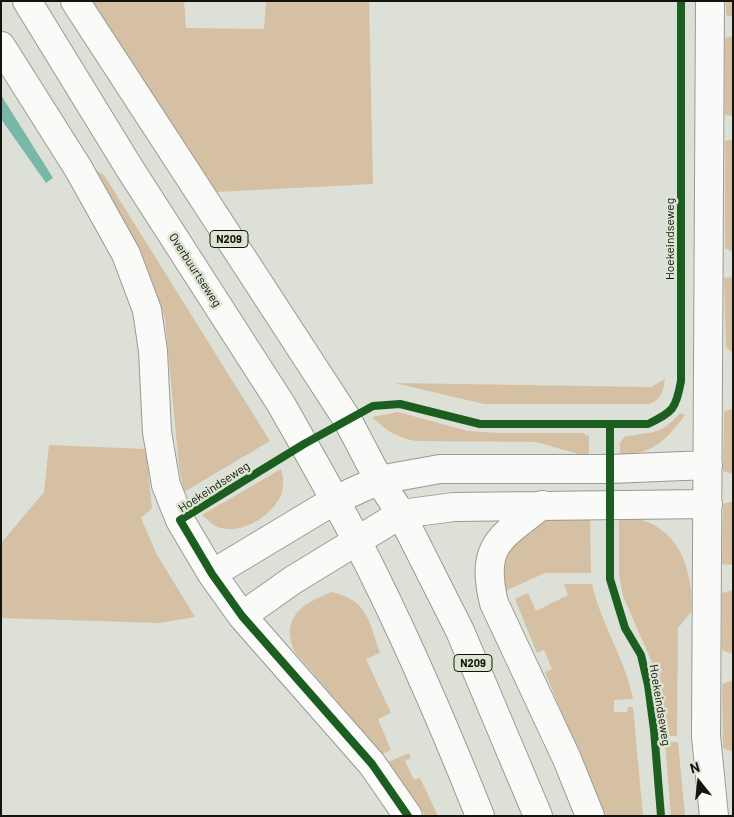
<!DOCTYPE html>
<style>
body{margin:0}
#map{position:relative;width:734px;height:817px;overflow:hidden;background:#dce0d6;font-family:Barlow,sans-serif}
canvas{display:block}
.frame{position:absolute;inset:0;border:2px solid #12140d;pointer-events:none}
.north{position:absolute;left:674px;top:757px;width:50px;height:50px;-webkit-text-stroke:4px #dde4d2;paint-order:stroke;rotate:344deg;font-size:14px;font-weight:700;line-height:20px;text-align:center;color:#12140d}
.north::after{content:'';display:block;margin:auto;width:18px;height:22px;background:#12140d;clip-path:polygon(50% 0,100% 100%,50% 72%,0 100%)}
</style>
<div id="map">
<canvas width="734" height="817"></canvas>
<div class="frame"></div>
<div class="north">N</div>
</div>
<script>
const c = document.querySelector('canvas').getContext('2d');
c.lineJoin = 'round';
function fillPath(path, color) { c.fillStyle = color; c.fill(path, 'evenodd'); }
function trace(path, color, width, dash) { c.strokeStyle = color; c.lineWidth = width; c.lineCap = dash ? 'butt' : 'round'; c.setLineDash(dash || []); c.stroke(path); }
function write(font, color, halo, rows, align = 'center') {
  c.font = font + ' Barlow,sans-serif'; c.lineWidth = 5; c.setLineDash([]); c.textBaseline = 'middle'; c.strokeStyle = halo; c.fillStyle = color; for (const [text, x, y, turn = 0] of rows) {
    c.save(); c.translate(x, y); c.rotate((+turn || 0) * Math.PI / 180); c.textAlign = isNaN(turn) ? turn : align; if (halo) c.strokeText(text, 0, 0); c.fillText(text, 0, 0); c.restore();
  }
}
const green = new Path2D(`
 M 87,1 L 184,1 L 186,28 L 264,29 L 266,1 L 369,1 L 373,184 L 216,192 Z
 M 726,1 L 733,1 L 733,17 L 726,15 Z
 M 733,36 L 733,116 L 725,115 L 725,38 Z
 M 733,139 L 733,252 L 725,248 L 725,141 Z
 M 89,166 L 104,175 L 270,441 L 184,492 L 179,467 L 165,319 L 155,289 Z
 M 733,277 L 733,352 L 726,348 L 724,278 Z
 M 665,379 C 663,392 662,399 649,404 L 484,404 L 395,383 L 651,387 Z
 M 733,409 L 733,474 L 723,471 L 724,411 Z
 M 398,412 L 468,431 L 498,433 L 582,433 L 589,436 L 589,457 L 536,442 L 416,441 C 397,438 385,430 372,417 Z
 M 680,413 L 685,415 C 666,441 653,453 620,456 L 620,443 L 624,437 C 652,431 659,437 680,413 Z
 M 49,445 L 146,449 L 152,508 L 141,518 L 156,553 L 195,617 L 159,623 L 1,618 L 1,543 L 44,492 Z
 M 281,469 C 283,476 284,485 282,492 C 275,515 241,536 218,527 C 212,525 207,519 202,515 Z
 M 733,501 L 733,565 L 722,564 L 723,504 Z
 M 619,515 C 676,521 692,560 692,611 L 678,628 L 677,736 L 664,736 L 653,665 L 623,596 L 619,574 Z
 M 590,517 L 591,573 L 545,573 L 503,592 C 501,560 514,529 547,519 C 560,516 577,518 590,517 Z
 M 564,584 L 592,584 C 601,625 625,658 633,699 L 614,700 L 614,712 L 627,712 L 628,707 L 633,707 L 643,816 L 596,816 L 555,717 L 562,713 L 545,672 L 552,669 L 544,650 L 537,653 L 515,599 L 528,593 L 536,611 L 568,595 Z
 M 733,590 L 733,654 L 722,650 L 722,593 Z
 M 332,592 C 368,600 369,622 380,653 L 366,659 L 391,713 L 378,719 L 391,750 L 382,754 L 295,652 C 279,619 302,603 332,592 Z
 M 733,680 L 733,752 L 723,748 L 722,684 Z
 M 665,742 L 678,742 L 685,816 L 671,816 Z
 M 409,753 L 411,758 L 405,761 L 414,780 L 420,778 L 438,816 L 426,816 L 388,762 Z`);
const water = new Path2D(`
 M 1,95 L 53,178 L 46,183 L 1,119 Z`);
const minor = new Path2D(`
 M 710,1 L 706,736 L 714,816
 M 1,46 L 78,168 L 126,254 L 147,310 L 153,351 L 157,432 L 166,485 L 180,520 L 212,574 L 242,616 L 372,764 L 408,816
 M 542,505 C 500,538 480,545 494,603 L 567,759 L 590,816
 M 212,574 L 335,500 L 379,480 L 440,469 L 610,469 L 708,465
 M 242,616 L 293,580 L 401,514 L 454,507 L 708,504`);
const major = new Path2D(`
 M 27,1 L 130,169 L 281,404 C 307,450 333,495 357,541 C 403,630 443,723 480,816
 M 75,1 L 347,419 L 379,480 L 401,514 L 460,631 L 538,816`);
const cycleway = new Path2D(`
 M 610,424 L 610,579 L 625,628 L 641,655 L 648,685 L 654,730 L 661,816
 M 408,816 L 372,764 L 242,616 L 212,574 L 180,520 L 304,444 L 373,406 L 400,404 L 480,424 L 648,424 C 673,412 676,409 681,381 L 681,1`);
const shields = [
 [229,239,38],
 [473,663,38]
];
const shieldNames = [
 ["N209",229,239],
 ["N209",473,663]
];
const streetNames = [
 ["Hoekeindseweg",670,239,-90],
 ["Overbuurtseweg",195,270,57],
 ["Hoekeindseweg",214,487,-33],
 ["Hoekeindseweg",660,705,81]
];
fillPath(green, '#d6c0a3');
fillPath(water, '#79b7a9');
trace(minor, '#989b93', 30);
trace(major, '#989b93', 30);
trace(minor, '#fafaf9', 28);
trace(major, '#fafaf9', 28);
trace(cycleway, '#1b5e20', 8);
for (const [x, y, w] of shields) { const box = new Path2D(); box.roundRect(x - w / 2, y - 8.5, w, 17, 4); c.fillStyle = '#dde4d2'; c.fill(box); trace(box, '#12140d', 1); }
write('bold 11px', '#12140d', null, shieldNames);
write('12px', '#12140d', '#dde4d2', streetNames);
</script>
